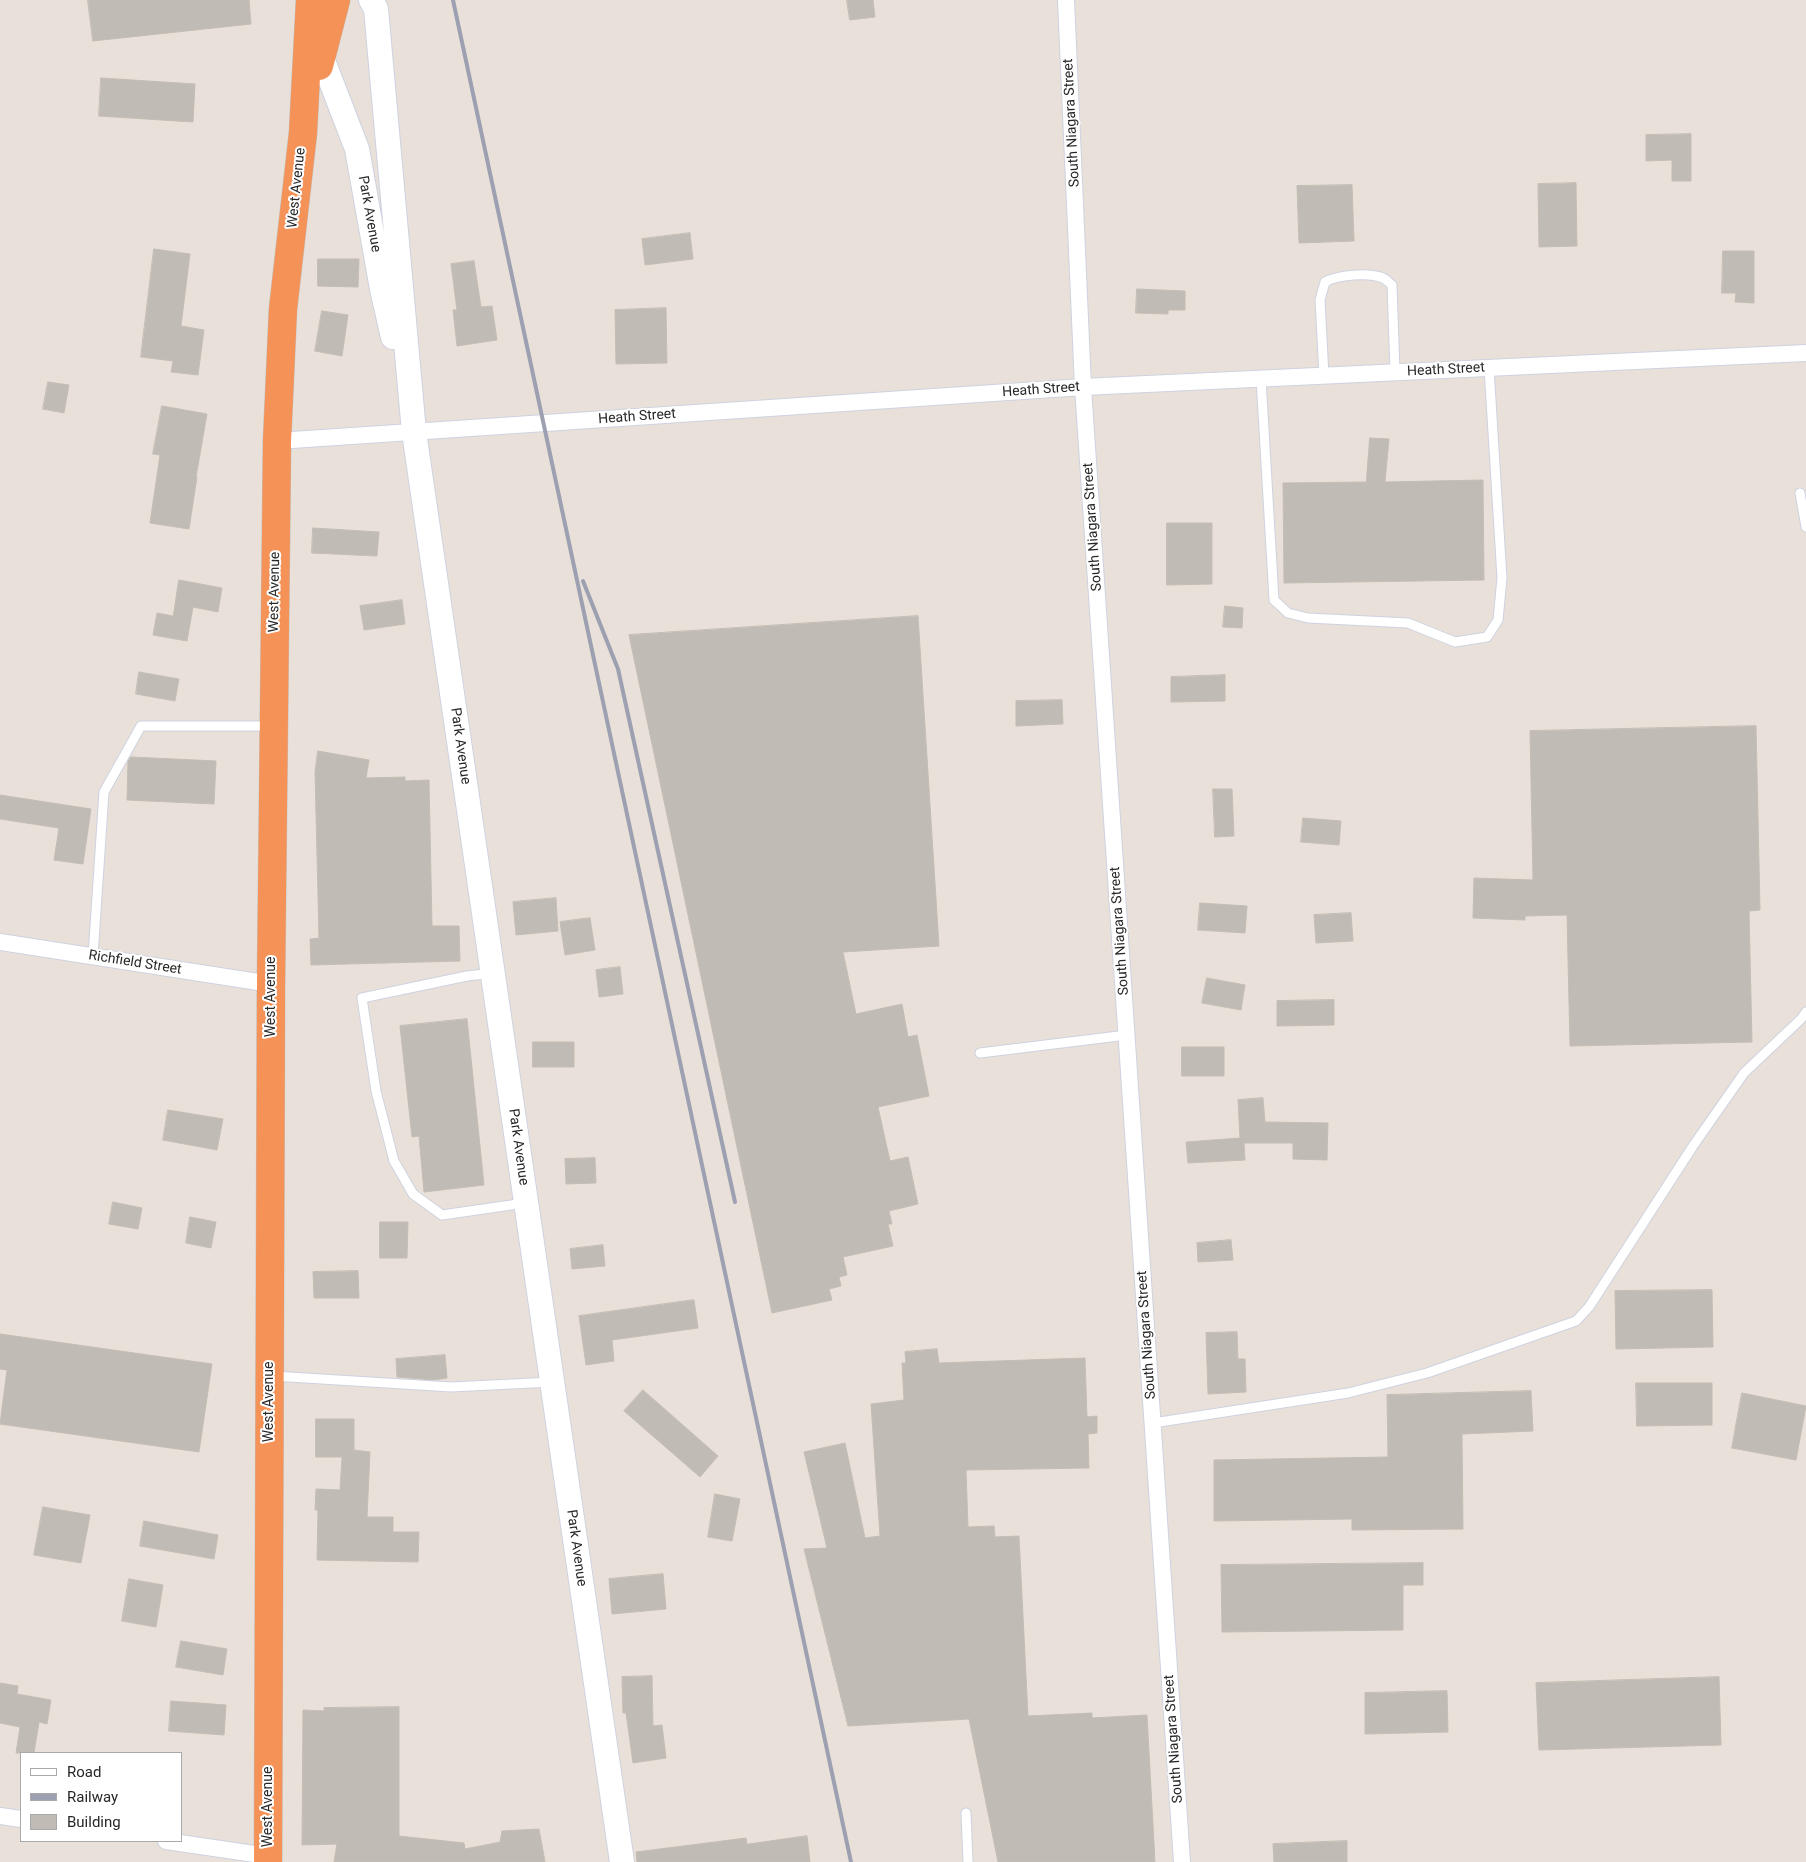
<!DOCTYPE html>
<style>
body{margin:0}
#map{position:relative;width:1806px;height:1862px;overflow:hidden;background:#e9e1d9;font-family:Roboto,sans-serif}
canvas{display:block}
.legend{position:absolute;left:20px;top:1752px;width:162px;height:90px;box-sizing:border-box;background:#fff;border:1px solid #a9a9a9;margin:0;padding:6px 9px;list-style:none;font-size:15px;color:#272727}
.legend li{display:flex;align-items:center;gap:10px;height:25px}
.legend b{width:25px;border:1px solid #a9a9a9}
</style>
<div id="map">
<canvas width="1806" height="1862"></canvas>
<ul class="legend">
<li><b style="height:6px;background:#fff"></b>Road</li>
<li><b style="height:6px;background:#9ca0b1"></b>Railway</li>
<li><b style="height:14px;background:#c1bbb6"></b>Building</li>
</ul>
</div>
<script>
const c = document.querySelector('canvas').getContext('2d');
c.lineJoin = 'round';
function fillPath(path, color) { c.fillStyle = color; c.fill(path, 'evenodd'); }
function trace(path, color, width, dash) { c.strokeStyle = color; c.lineWidth = width; c.lineCap = dash ? 'butt' : 'round'; c.setLineDash(dash || []); c.stroke(path); }
function write(font, color, halo, rows, align = 'center') {
  c.font = font + ' Roboto,sans-serif'; c.lineWidth = 4; c.setLineDash([]); c.textBaseline = 'middle'; c.strokeStyle = halo; c.fillStyle = color; for (const [text, x, y, turn = 0] of rows) {
    c.save(); c.translate(x, y); c.rotate((+turn || 0) * Math.PI / 180); c.textAlign = isNaN(turn) ? turn : align; if (halo) c.strokeText(text, 0, 0); c.fillText(text, 0, 0); c.restore();
  }
}
const building = new Path2D(`
 M 88,0 L 249,0 L 251,24 L 93,41 Z
 M 847,0 L 873,0 L 875,17 L 850,20 Z
 M 101,78 L 195,84 L 193,122 L 99,116 Z
 M 1691,134 L 1691,181 L 1672,181 L 1672,160 L 1646,161 L 1646,135 Z
 M 1576,183 L 1577,246 L 1539,247 L 1538,184 Z
 M 1352,185 L 1354,241 L 1299,243 L 1297,186 Z
 M 690,233 L 693,259 L 645,265 L 642,239 Z
 M 154,249 L 190,254 L 181,326 L 204,330 L 198,375 L 171,372 L 173,361 L 141,357 Z
 M 1723,251 L 1754,251 L 1754,303 L 1735,302 L 1736,293 L 1722,293 Z
 M 318,259 L 359,259 L 358,287 L 318,286 Z
 M 474,261 L 481,307 L 492,306 L 497,340 L 457,346 L 453,310 L 457,310 L 451,264 Z
 M 1137,289 L 1185,291 L 1185,310 L 1168,310 L 1168,314 L 1136,313 Z
 M 666,308 L 667,363 L 616,364 L 615,310 Z
 M 322,311 L 348,315 L 342,356 L 315,351 Z
 M 48,382 L 69,385 L 64,413 L 43,409 Z
 M 162,406 L 207,414 L 196,477 L 197,477 L 189,529 L 150,523 L 160,455 L 153,454 Z
 M 1370,438 L 1389,439 L 1385,482 L 1483,480 L 1484,580 L 1284,583 L 1283,483 L 1366,482 Z
 M 1167,523 L 1212,523 L 1212,584 L 1167,585 Z
 M 313,528 L 379,532 L 377,556 L 312,553 Z
 M 179,580 L 222,588 L 218,612 L 193,607 L 187,641 L 153,635 L 157,613 L 173,616 Z
 M 402,600 L 405,624 L 364,630 L 360,606 Z
 M 1225,606 L 1243,608 L 1242,628 L 1223,627 Z
 M 918,616 L 939,946 L 843,952 L 856,1014 L 902,1004 L 908,1037 L 917,1035 L 929,1096 L 878,1107 L 890,1161 L 908,1157 L 918,1204 L 889,1211 L 892,1224 L 888,1224 L 893,1246 L 843,1257 L 847,1275 L 839,1277 L 841,1286 L 829,1289 L 832,1300 L 772,1313 L 629,635 Z
 M 139,672 L 179,679 L 175,701 L 136,694 Z
 M 1225,675 L 1225,701 L 1171,702 L 1171,677 Z
 M 1062,700 L 1063,724 L 1016,726 L 1016,701 Z
 M 1756,726 L 1760,910 L 1749,911 L 1752,1042 L 1570,1046 L 1567,915 L 1525,916 L 1525,920 L 1473,918 L 1474,878 L 1533,880 L 1530,731 Z
 M 318,751 L 369,760 L 366,778 L 405,777 L 405,781 L 429,780 L 432,926 L 459,926 L 460,961 L 311,965 L 310,939 L 319,938 L 315,772 Z
 M 131,757 L 216,761 L 214,804 L 127,800 L 128,761 Z
 M 1213,789 L 1232,789 L 1234,836 L 1215,837 Z
 M 0,795 L 91,809 L 83,864 L 54,860 L 59,828 L 0,819 Z
 M 1303,818 L 1341,821 L 1339,845 L 1301,842 Z
 M 556,898 L 558,931 L 516,935 L 513,902 Z
 M 1200,903 L 1247,906 L 1245,933 L 1198,930 Z
 M 1351,913 L 1353,941 L 1316,943 L 1314,915 Z
 M 590,918 L 595,950 L 565,955 L 560,922 Z
 M 620,967 L 623,994 L 599,997 L 596,970 Z
 M 1207,978 L 1245,985 L 1241,1010 L 1202,1003 Z
 M 1334,1000 L 1334,1025 L 1277,1026 L 1277,1001 Z
 M 467,1019 L 484,1185 L 424,1192 L 419,1136 L 412,1137 L 400,1026 Z
 M 533,1042 L 574,1042 L 574,1067 L 533,1067 Z
 M 1182,1047 L 1224,1047 L 1224,1076 L 1182,1076 Z
 M 1263,1098 L 1265,1122 L 1328,1123 L 1327,1160 L 1293,1159 L 1293,1143 L 1244,1143 L 1245,1160 L 1188,1163 L 1186,1142 L 1240,1138 L 1238,1100 Z
 M 168,1110 L 223,1119 L 217,1150 L 163,1140 Z
 M 595,1158 L 596,1183 L 566,1184 L 565,1159 Z
 M 113,1202 L 142,1208 L 138,1229 L 109,1224 Z
 M 190,1217 L 216,1222 L 211,1248 L 186,1243 Z
 M 380,1222 L 408,1222 L 407,1258 L 380,1258 Z
 M 1231,1240 L 1233,1260 L 1198,1262 L 1197,1243 Z
 M 603,1245 L 605,1266 L 572,1269 L 570,1249 Z
 M 358,1271 L 359,1298 L 314,1298 L 313,1272 Z
 M 1712,1290 L 1713,1347 L 1616,1349 L 1615,1291 Z
 M 694,1300 L 698,1328 L 612,1340 L 614,1361 L 586,1365 L 579,1316 Z
 M 1237,1332 L 1238,1359 L 1245,1359 L 1246,1392 L 1208,1394 L 1206,1333 Z
 M 0,1334 L 212,1364 L 199,1452 L 0,1424 L 7,1370 L 0,1369 Z
 M 937,1349 L 939,1363 L 1085,1358 L 1087,1417 L 1097,1416 L 1097,1433 L 1088,1434 L 1089,1468 L 966,1470 L 968,1527 L 994,1526 L 995,1537 L 1019,1536 L 1028,1716 L 1092,1713 L 1092,1718 L 1147,1715 L 1155,1862 L 998,1862 L 969,1719 L 848,1726 L 804,1549 L 827,1548 L 804,1452 L 845,1443 L 865,1538 L 880,1536 L 871,1404 L 904,1400 L 902,1363 L 906,1363 L 905,1352 Z
 M 445,1355 L 447,1378 L 434,1380 L 397,1377 L 396,1359 Z
 M 1636,1383 L 1712,1383 L 1712,1425 L 1637,1426 Z
 M 643,1390 L 718,1456 L 700,1477 L 624,1411 Z
 M 1531,1391 L 1533,1431 L 1462,1434 L 1463,1529 L 1352,1530 L 1352,1519 L 1214,1521 L 1214,1460 L 1388,1457 L 1387,1395 Z
 M 1742,1393 L 1806,1406 L 1796,1460 L 1732,1448 Z
 M 316,1419 L 354,1419 L 354,1450 L 370,1452 L 367,1517 L 393,1517 L 393,1532 L 419,1532 L 418,1562 L 317,1560 L 318,1510 L 315,1510 L 316,1489 L 340,1490 L 342,1457 L 316,1457 Z
 M 715,1494 L 740,1499 L 732,1541 L 708,1537 Z
 M 43,1507 L 90,1515 L 81,1563 L 34,1555 Z
 M 144,1521 L 218,1535 L 214,1559 L 140,1546 Z
 M 1423,1563 L 1423,1585 L 1403,1585 L 1403,1630 L 1222,1632 L 1221,1565 Z
 M 663,1574 L 666,1609 L 612,1614 L 609,1579 Z
 M 129,1579 L 163,1585 L 156,1627 L 122,1621 Z
 M 181,1641 L 227,1649 L 223,1675 L 176,1667 Z
 M 652,1676 L 653,1726 L 662,1725 L 666,1758 L 633,1763 L 626,1713 L 623,1713 L 622,1677 Z
 M 1719,1677 L 1721,1745 L 1539,1750 L 1536,1683 Z
 M 0,1683 L 18,1686 L 17,1694 L 51,1700 L 47,1724 L 39,1722 L 34,1753 L 16,1753 L 20,1727 L 0,1723 Z
 M 1447,1691 L 1448,1732 L 1365,1734 L 1365,1693 Z
 M 171,1701 L 226,1705 L 224,1735 L 169,1731 Z
 M 399,1707 L 399,1836 L 464,1843 L 465,1849 L 500,1842 L 502,1831 L 539,1829 L 545,1862 L 334,1862 L 337,1844 L 302,1845 L 303,1710 L 324,1711 L 324,1708 Z
 M 807,1836 L 810,1862 L 637,1862 L 636,1852 L 746,1838 L 747,1844 Z
 M 1347,1841 L 1347,1862 L 1274,1862 L 1273,1844 Z`);
const lane = new Path2D(`
 M 1324,376 L 1320,300 L 1325,282 C 1337,275 1369,272 1383,278 C 1386,279 1389,283 1392,285 L 1395,372
 M 1261,379 L 1274,600 L 1288,613 L 1308,618 L 1408,623 L 1455,642 L 1487,637 L 1498,620 L 1502,578 L 1489,368
 M 1800,493 L 1806,527
 M 93,956 L 104,792 L 141,726 L 270,726
 M 493,973 L 467,976 L 362,998 L 376,1091 L 394,1161 L 413,1194 L 442,1215 L 525,1203
 M 980,1053 L 1127,1035
 M 273,1376 L 451,1387 L 552,1382
 M 1153,1423 L 1348,1393 L 1427,1373 L 1576,1321 L 1589,1307 L 1693,1146 L 1744,1073 L 1801,1019 L 1806,1012
 M 966,1813 L 968,1862`);
const street = new Path2D(`
 M 1066,0 L 1083,387 L 1182,1862
 M 277,441 L 1083,387 L 1806,353
 M 0,942 L 271,984
 M 0,1816 L 21,1819
 M 166,1841 L 268,1856`);
const secondary = new Path2D(`
 M 371,0 L 376,9 L 414,432 L 622,1862
 M 320,46 L 322,58 L 357,149 L 382,289 L 393,337`);
const highway = new Path2D(`
 M 319,66 L 336,0
 M 268,1862 L 271,984 L 277,441 L 283,309 L 303,133 L 310,0`);
const rail = new Path2D(`
 M 453,0 L 851,1862
 M 583,581 L 618,669 L 735,1202`);
const streetNames = [
 ["South Niagara Street",1072,123,-93],
 ["West Avenue",297,188,-84],
 ["Park Avenue",369,214,80],
 ["Heath Street",1446,370,-3],
 ["Heath Street",1041,390,-4],
 ["Heath Street",637,417,-4],
 ["South Niagara Street",1093,527,-94],
 ["West Avenue",275,592,-89],
 ["Park Avenue",460,746,82],
 ["South Niagara Street",1120,931,-94],
 ["Richfield Street",135,963,9],
 ["West Avenue",271,997,-90],
 ["Park Avenue",518,1147,82],
 ["South Niagara Street",1147,1335,-94],
 ["West Avenue",269,1402,-90],
 ["Park Avenue",576,1548,82],
 ["South Niagara Street",1174,1739,-94],
 ["West Avenue",268,1807,-90]
];
fillPath(building, '#c1bbb6');
trace(building, '#c4bdb3', 1);
trace(lane, '#ced2e0', 11);
trace(street, '#ced2e0', 18);
trace(secondary, '#ced2e0', 26);
trace(highway, '#c3c3c3', 29);
trace(lane, '#fff', 9);
trace(street, '#fff', 16);
trace(secondary, '#fff', 24);
trace(highway, '#f59257', 28);
trace(rail, '#9ca0b1', 4);
write('14px', '#272727', '#fff', streetNames);
</script>
